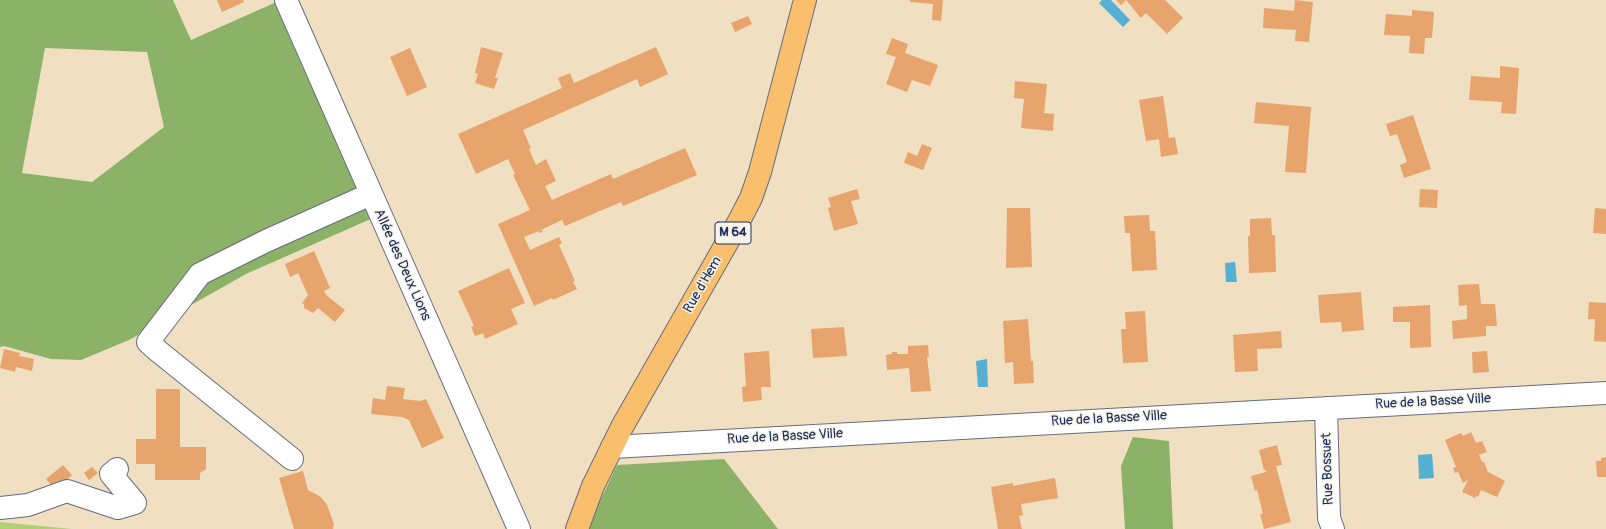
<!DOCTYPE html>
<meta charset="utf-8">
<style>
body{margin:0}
canvas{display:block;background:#f0dfc1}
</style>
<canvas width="1606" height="529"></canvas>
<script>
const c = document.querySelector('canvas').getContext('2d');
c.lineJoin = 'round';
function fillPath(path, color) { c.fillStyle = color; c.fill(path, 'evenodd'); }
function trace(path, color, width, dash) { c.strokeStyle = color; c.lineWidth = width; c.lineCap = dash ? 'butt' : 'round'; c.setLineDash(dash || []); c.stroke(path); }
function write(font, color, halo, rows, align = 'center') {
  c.font = font + ' Pangolin,sans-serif'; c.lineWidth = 3; c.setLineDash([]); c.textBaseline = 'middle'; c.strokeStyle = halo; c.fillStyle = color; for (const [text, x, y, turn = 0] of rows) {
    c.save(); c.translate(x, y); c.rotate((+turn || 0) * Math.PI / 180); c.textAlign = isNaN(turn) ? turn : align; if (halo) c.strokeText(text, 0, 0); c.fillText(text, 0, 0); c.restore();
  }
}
const green = new Path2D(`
 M 0,522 L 72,529 L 0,529 Z`);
const forest = new Path2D(`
 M 0,0 L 173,0 L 191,40 L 281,0 L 299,0 L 391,210 L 246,274 L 129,340 L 81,360 L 51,359 L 4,346 L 0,347 ZM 45,48 L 147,52 L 164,127 L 92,182 L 22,173 Z
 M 1133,437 L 1169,441 L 1173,529 L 1125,529 L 1121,466 Z
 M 724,459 L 778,529 L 587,529 L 617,465 Z`);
const water = new Path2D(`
 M 1102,0 L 1111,0 L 1130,20 L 1123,27 L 1099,3 Z
 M 1235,262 L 1237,282 L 1226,282 L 1225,263 Z
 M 987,359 L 988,387 L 978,387 L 976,361 Z
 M 1432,454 L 1434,478 L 1419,479 L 1418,455 Z`);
const building = new Path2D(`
 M 217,0 L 243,0 L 244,2 L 222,12 Z
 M 910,0 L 943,0 L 941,21 L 932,20 L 933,4 L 910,2 Z
 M 1116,0 L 1165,0 L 1183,18 L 1167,34 L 1146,13 L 1141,18 L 1126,0 L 1121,5 Z
 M 1295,0 L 1313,2 L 1309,42 L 1295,41 L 1296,30 L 1263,28 L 1264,8 L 1294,11 Z
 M 1412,10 L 1434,12 L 1432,38 L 1425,38 L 1424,54 L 1409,53 L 1410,36 L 1384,35 L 1386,14 L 1412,16 Z
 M 748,16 L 752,24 L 735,32 L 731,23 Z
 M 892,38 L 908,44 L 905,53 L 938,65 L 930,86 L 912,80 L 907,92 L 886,84 L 896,57 L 886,54 Z
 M 481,47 L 503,53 L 495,78 L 498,78 L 494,89 L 475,83 L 478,74 L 475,73 Z
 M 656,47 L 668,74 L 640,87 L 637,79 L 523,130 L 531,148 L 529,149 L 536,165 L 546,159 L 556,181 L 545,186 L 552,200 L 611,174 L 613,179 L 685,148 L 697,175 L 623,206 L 621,202 L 565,226 L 562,220 L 541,230 L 543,232 L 539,233 L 539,231 L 524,237 L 530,250 L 559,237 L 562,243 L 559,245 L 575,281 L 573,282 L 577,289 L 553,300 L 552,298 L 534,306 L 498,224 L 530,210 L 513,175 L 515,174 L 508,159 L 476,174 L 458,134 L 562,88 L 558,78 L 570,73 L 574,83 Z
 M 410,48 L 427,87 L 407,96 L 390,57 Z
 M 1500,66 L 1519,68 L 1516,114 L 1501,113 L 1502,102 L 1469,100 L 1471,76 L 1500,78 Z
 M 1015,81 L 1047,84 L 1044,113 L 1054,114 L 1053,131 L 1021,128 L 1024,99 L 1014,98 Z
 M 1163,96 L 1169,138 L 1175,137 L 1178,154 L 1161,157 L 1159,139 L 1146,141 L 1139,100 Z
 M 1256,102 L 1311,107 L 1306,173 L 1285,172 L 1289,126 L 1254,123 Z
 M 1413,115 L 1431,169 L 1404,178 L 1400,165 L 1407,162 L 1397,134 L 1390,136 L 1386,124 Z
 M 922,144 L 932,148 L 923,170 L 904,163 L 908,152 L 917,156 Z
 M 857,189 L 860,199 L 851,201 L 858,224 L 834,231 L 828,208 L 831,207 L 828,198 Z
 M 1420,189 L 1438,190 L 1437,208 L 1419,207 Z
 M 1007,208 L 1030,208 L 1032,267 L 1006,268 Z
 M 1595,208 L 1606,209 L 1606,234 L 1593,233 Z
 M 1149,215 L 1150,231 L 1155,231 L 1157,270 L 1132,271 L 1130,233 L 1125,233 L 1124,216 Z
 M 1271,218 L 1272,235 L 1275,235 L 1276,272 L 1249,273 L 1248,236 L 1250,236 L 1250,219 Z
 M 314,251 L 330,288 L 324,291 L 326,295 L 345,310 L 335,322 L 318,308 L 313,313 L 304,308 L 304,304 L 302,303 L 308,295 L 298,273 L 290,277 L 285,264 Z
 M 509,268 L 525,303 L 511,309 L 518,324 L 485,339 L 483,333 L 475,336 L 471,327 L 474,326 L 458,291 Z
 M 1479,284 L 1481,304 L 1495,304 L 1497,326 L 1486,326 L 1486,336 L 1453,339 L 1452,321 L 1467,319 L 1467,305 L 1459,306 L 1458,285 Z
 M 1361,292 L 1364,330 L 1342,332 L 1341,322 L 1320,323 L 1318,295 Z
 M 1589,302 L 1606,303 L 1606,342 L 1594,341 L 1595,319 L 1588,319 Z
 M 1430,305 L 1431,347 L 1410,348 L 1410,322 L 1393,322 L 1393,307 Z
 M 1145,311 L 1148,362 L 1123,363 L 1121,329 L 1126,329 L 1125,312 Z
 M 1028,319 L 1031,361 L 1033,361 L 1034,383 L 1014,384 L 1013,362 L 1005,363 L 1003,321 Z
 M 844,327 L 847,356 L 813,358 L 811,329 Z
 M 1281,331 L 1282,348 L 1257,349 L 1258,371 L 1235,372 L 1233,335 Z
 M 928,345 L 929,357 L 927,357 L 931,391 L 911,392 L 909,368 L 887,370 L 886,355 L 892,354 L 892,352 L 897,352 L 897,354 L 908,354 L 908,346 Z
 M 4,349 L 20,353 L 19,356 L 34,359 L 32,371 L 16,367 L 15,372 L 0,368 Z
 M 769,351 L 771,387 L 761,387 L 762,400 L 743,402 L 742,387 L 746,386 L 744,353 Z
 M 1487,351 L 1489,372 L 1473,373 L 1472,352 Z
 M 387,386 L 405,388 L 403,399 L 420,401 L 426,399 L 444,438 L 422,448 L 409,420 L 402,417 L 371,414 L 373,398 L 385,400 Z
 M 156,389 L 180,389 L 180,447 L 206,447 L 206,469 L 200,473 L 200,480 L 155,480 L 155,464 L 136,464 L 136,439 L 156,439 Z
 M 1471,432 L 1476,443 L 1482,441 L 1487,452 L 1479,455 L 1482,462 L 1484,462 L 1488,472 L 1505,481 L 1497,497 L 1481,490 L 1478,497 L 1476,496 L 1475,498 L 1462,492 L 1468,480 L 1463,483 L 1458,472 L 1455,473 L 1453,468 L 1456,467 L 1445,440 L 1461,433 L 1463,436 Z
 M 1277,445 L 1282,465 L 1276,466 L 1291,522 L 1264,529 L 1260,514 L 1263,514 L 1257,490 L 1255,491 L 1251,476 L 1266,472 L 1266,470 L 1264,470 L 1259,450 Z
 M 1606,457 L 1606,477 L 1597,477 L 1596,461 L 1601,461 L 1601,458 Z
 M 63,465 L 72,475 L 55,490 L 46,479 Z
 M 92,467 L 98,473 L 89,480 L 84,473 Z
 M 303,471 L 308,490 L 321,497 L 327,505 L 334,524 L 333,529 L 294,529 L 279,478 Z
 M 1055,478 L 1058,498 L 1021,504 L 1023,515 L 1019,516 L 1022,529 L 998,529 L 991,487 L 1013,483 L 1013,486 Z`);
const minor = new Path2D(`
 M 286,0 L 519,529
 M 1326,408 L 1329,518 L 1333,529
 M 612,447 L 1606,393
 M 292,459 L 158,351 L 148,342 L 200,274 L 266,241 L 371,194
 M 0,508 L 28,505 L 67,491 L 118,508 L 135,503 L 111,474 L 117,469`);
const major = new Path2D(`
 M 577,529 L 593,486 L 622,427 L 737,225 L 751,198 L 760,172 L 805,0`);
const shields = [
 [733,233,36]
];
const shieldNames = [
 ["M 64",733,233]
];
const streetNames = [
 ["Allée des Deux Lions",402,265,66],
 ["Rue d'Hem",703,285,-60],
 ["Rue de la Basse Ville",1433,402,-3],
 ["Rue de la Basse Ville",1109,419,-3],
 ["Rue de la Basse Ville",785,437,-3],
 ["Rue Bossuet",1328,469,-92]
];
fillPath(green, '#b0cf76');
fillPath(forest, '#8cb267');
fillPath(water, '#55b0d3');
fillPath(building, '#e7a46c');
trace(minor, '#666d81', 24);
trace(major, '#666d81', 24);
trace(minor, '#fff', 22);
trace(major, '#f9bf6d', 22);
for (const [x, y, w] of shields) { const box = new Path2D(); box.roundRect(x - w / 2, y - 11, w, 22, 3); c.fillStyle = '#f7f3e8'; c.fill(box); trace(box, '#1b2f5e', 1); }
write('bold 13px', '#1b2f5e', null, shieldNames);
write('14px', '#1b2f5e', '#f7f3e8', streetNames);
</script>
